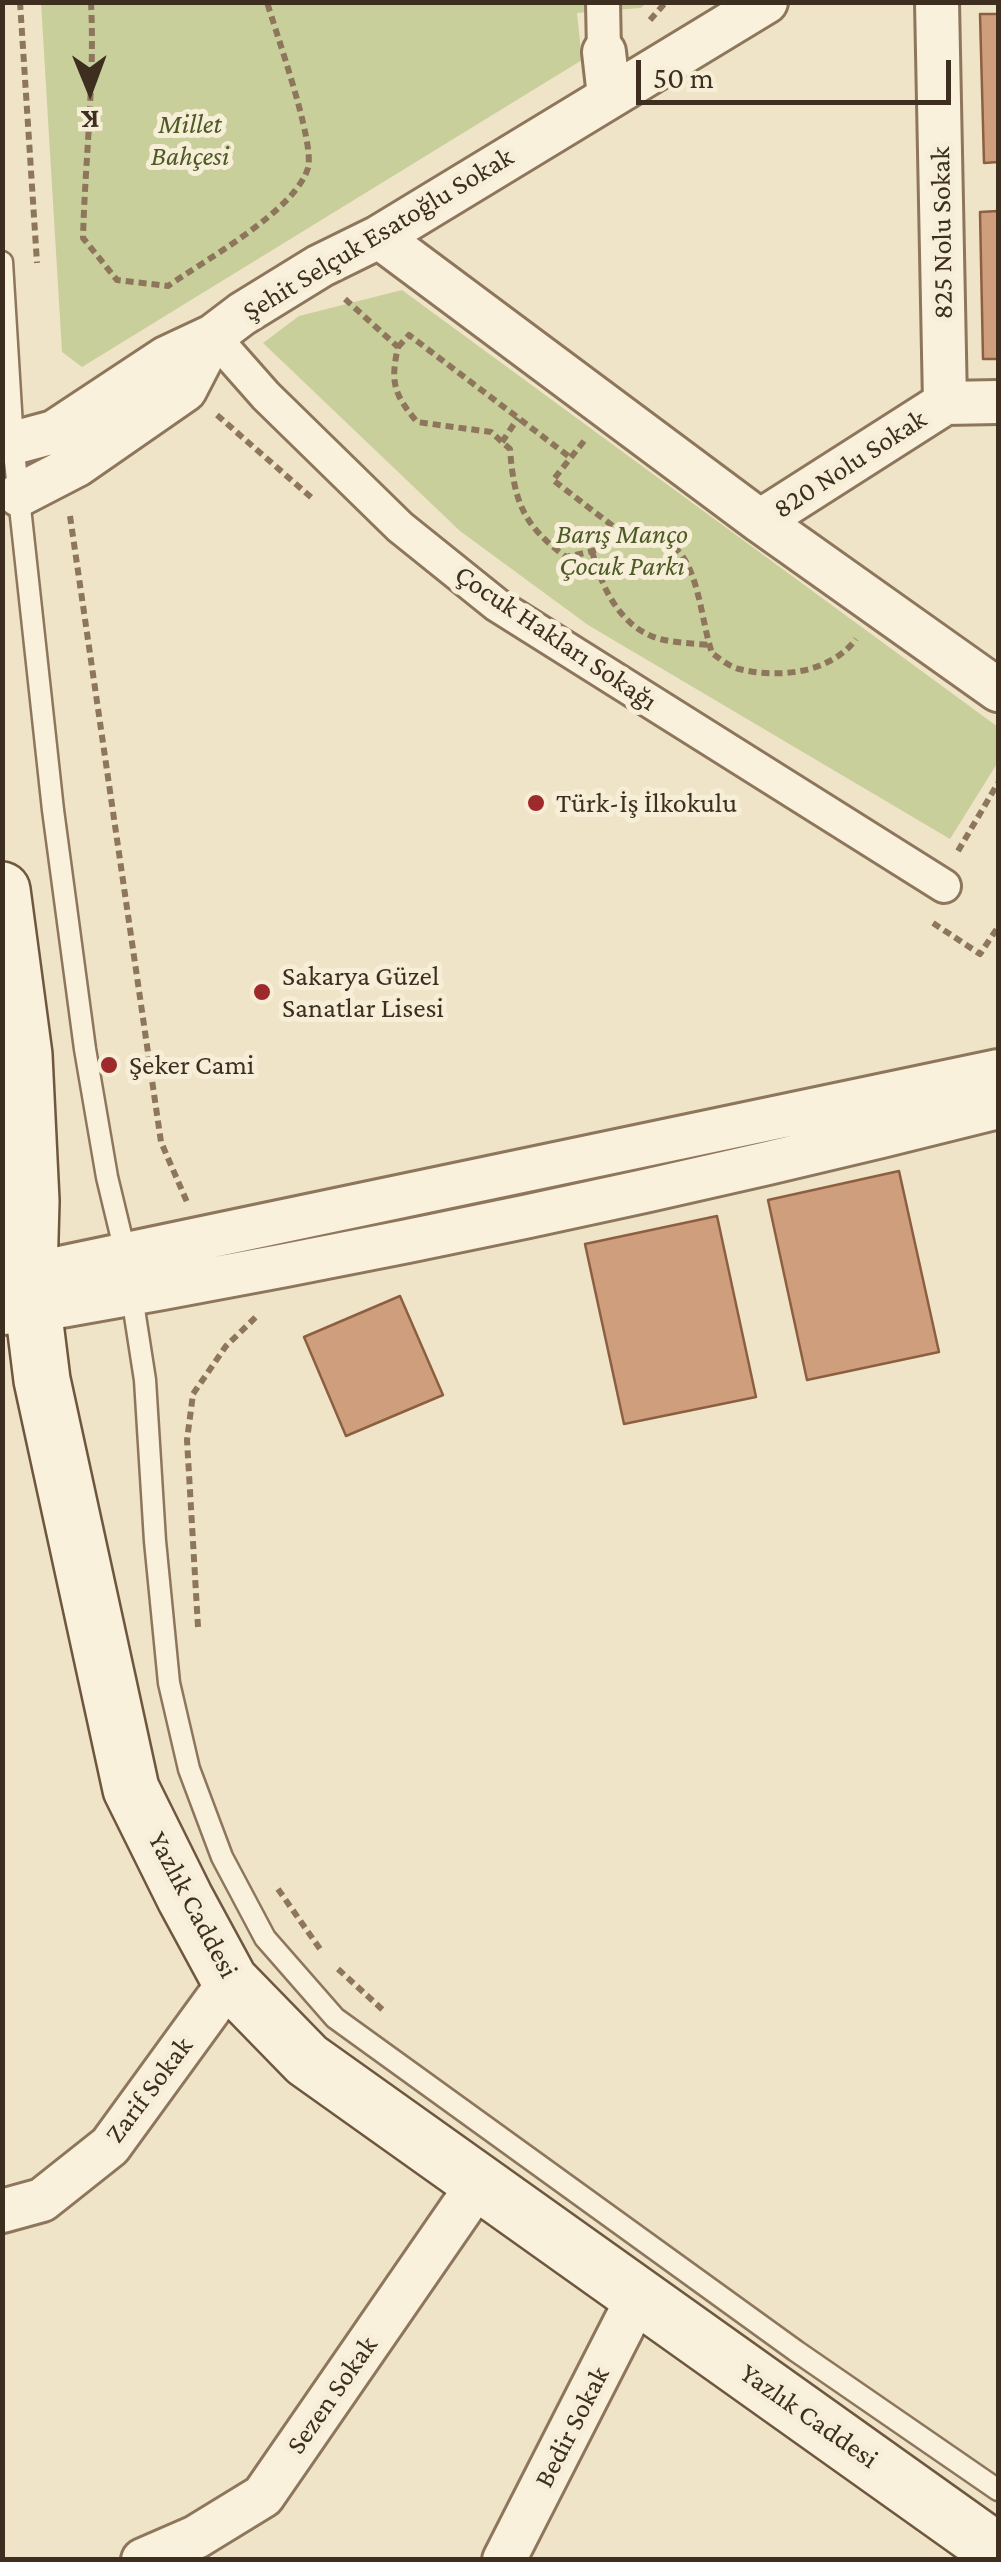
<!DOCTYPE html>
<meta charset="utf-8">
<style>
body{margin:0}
#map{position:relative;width:1001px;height:2562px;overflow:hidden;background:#f0e4c8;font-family:"Crimson Pro",serif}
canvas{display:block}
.frame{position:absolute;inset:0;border:5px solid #3d2e20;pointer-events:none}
.north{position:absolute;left:40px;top:40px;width:100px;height:100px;-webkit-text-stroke:8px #f7eed8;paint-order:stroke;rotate:179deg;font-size:28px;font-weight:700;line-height:40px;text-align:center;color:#3d2e20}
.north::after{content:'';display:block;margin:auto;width:35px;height:45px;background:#3d2e20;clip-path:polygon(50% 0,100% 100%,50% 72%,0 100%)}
.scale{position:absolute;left:636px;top:60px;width:315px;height:45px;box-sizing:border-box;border:5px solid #3d2e20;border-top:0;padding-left:12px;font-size:30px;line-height:35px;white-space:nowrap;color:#3d2e20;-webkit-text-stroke:8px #f7eed8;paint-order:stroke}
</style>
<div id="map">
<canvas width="1001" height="2562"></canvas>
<div class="frame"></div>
<div class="north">K</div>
<div class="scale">50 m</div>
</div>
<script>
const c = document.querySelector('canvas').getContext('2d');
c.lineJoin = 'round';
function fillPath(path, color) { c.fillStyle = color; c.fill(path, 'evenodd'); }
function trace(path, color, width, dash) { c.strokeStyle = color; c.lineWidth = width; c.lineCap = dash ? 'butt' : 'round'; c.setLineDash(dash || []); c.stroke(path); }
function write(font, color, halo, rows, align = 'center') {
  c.font = font + ' "Crimson Pro",serif'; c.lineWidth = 10; c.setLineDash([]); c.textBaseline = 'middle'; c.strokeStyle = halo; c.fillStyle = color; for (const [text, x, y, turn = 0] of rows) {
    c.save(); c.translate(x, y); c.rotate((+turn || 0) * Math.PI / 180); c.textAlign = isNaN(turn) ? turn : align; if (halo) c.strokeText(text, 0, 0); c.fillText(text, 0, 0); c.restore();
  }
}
const green = new Path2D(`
 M 41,3 L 646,3 L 641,8 L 577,13 L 582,60 L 82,367 L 62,352 Z
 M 402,290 L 998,727 L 998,762 L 950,839 L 588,625 L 460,531 L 263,343 L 299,316 Z`);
const building = new Path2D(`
 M 980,14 L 998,14 L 998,162 L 984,163 Z
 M 998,211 L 998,359 L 983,359 L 980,212 Z
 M 899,1171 L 939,1352 L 807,1380 L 768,1200 Z
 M 717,1216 L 756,1397 L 624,1424 L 585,1244 Z
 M 400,1296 L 443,1395 L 346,1436 L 304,1337 Z`);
const path = new Path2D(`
 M 20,2 L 37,263
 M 91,2 C 95,81 85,160 83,238 L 117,280 L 168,286 C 205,260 295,211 308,168 C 315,142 276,33 267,2
 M 650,20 L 666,2
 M 345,299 L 398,347 C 390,383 394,394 417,422 L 491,432 L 510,449 C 514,502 523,525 566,557 C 579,554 592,552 604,547 C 612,544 619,539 626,538 C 700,522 696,606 712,653 C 720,659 730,667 739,669 C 779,679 831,673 856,639
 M 398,347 L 409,335 L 571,458
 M 217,415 L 313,499
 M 584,441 L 553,480 L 627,537
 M 502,442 L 518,418
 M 70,516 L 161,1142 L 187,1202
 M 592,551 C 600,582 616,619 647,634 C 664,643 690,643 709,645
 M 958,851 L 998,783
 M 933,923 L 980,954 L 998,927
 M 198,1627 L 187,1440 L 193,1394 L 226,1346 L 258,1315
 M 278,1889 L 320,1949
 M 338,1969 L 384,2011`);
const service = new Path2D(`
 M 2,262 L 13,443 L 53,810 L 85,1049 L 107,1177 L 126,1256
 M 131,1290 L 145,1380 L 155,1541 L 169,1683 L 189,1769 L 222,1857 L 265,1938 L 335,2018 L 796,2351 L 998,2490`);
const pedestrian = new Path2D(`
 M 603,2 L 604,52
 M 213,336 L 266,396 L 400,527 L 497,605 L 944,886`);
const minor = new Path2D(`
 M 937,2 L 945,403
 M 604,52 L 609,96
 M 379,237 L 760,521 L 998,690
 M 13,443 L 54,432 L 166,358 L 213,336
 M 19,495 L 77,465 L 185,390 L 213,336 L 242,314 L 320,266 L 379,237 L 766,2
 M 760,521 L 945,403 L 998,402
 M 3,1280 L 998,1071
 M 2,1313 L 33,1311 C 357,1255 679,1188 998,1107
 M 2,2211 L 42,2200 L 110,2146 L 230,1981
 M 143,2560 L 196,2537 L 263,2496 L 479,2183
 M 504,2560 L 639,2295`);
const secondary = new Path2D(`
 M 2,890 L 24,1055 L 31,1201 L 29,1275 L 42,1380 L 131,1789 L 185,1898 L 230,1981 L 307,2060 L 998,2552`);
const markers = [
 [536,803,10,"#9e2a2b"],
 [262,992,10,"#9e2a2b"],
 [109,1065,10,"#9e2a2b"]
];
const parkNames = [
 ["Millet",190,124],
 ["Bahçesi",190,156],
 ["Barış Manço",622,534],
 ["Çocuk Parkı",622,566]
];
const streetNames = [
 ["825 Nolu Sokak",942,233,-91],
 ["Şehit Selçuk Esatoğlu Sokak",378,234,-31],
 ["820 Nolu Sokak",850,464,-33],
 ["Çocuk Hakları Sokağı",556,638,34],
 ["Yazlık Caddesi",193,1905,62],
 ["Zarif Sokak",149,2090,-53],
 ["Sezen Sokak",332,2395,-55],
 ["Yazlık Caddesi",809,2416,35],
 ["Bedir Sokak",572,2427,-63]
];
const poiNames = [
 ["Türk-İş İlkokulu",556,803],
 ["Sakarya Güzel",282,976],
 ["Sanatlar Lisesi",282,1008],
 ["Şeker Cami",129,1065]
];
fillPath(green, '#c9cf9b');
fillPath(building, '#cf9f7d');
trace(building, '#8d5f41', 2.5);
trace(service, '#8d765c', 25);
trace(pedestrian, '#8d765c', 38);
trace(minor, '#8d765c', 48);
trace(secondary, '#6f573f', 60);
trace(path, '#8d765c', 6, [8, 5]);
trace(service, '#faf1dc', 20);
trace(pedestrian, '#faf1dc', 32);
trace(minor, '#faf1dc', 42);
trace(secondary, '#faf1dc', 55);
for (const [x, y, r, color] of markers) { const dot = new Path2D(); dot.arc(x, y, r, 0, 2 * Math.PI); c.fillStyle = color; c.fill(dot); trace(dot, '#f7eed8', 4); }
write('italic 28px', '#4d5a26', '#f7eed8', parkNames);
write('28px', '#3d2e20', '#f7eed8', streetNames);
write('28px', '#3d2e20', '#f7eed8', poiNames, 'left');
</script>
